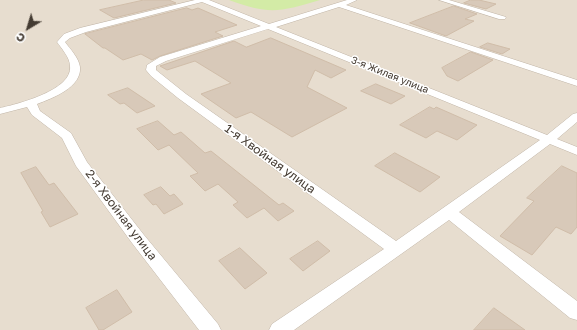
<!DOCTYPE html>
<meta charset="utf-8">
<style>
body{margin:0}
#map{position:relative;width:577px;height:330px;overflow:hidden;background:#f3ece2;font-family:"Golos Text",sans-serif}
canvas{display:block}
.north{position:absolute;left:8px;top:8px;width:40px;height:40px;-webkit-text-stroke:3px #fff;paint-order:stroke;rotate:218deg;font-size:11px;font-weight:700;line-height:16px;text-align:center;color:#443b32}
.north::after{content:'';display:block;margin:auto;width:14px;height:18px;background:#443b32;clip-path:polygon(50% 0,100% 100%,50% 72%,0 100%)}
</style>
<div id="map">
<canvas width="577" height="330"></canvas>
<div class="north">С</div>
</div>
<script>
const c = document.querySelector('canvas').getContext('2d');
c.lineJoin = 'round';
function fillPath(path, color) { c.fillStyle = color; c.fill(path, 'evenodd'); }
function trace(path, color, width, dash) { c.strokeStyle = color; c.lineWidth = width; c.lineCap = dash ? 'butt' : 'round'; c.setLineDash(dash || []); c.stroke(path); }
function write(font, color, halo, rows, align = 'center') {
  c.font = font + ' "Golos Text",sans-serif'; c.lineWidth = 3; c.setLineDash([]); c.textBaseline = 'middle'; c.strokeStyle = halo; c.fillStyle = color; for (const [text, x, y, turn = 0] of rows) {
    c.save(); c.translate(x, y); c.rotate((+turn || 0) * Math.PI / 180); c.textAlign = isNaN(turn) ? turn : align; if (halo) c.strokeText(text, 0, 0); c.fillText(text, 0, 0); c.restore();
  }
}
const residential = new Path2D(`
 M 0,0 L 577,0 L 577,330 L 0,330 Z`);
const green = new Path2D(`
 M 229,0 L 320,0 C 280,12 269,15 229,0 Z`);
const building = new Path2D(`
 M 144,0 L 169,0 L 176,3 L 114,18 L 100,10 Z
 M 471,0 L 479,0 L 496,4 L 486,9 L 464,3 Z
 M 454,6 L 477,14 L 465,19 L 474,21 L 446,36 L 410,23 Z
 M 187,8 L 192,10 L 198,8 L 237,25 L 215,32 L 223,36 L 160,56 L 152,60 L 141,54 L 123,60 L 105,48 L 103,48 L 85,34 Z
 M 271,38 L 346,70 L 331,78 L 315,70 L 307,87 L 347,108 L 292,137 L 251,112 L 236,118 L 201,94 L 231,83 L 195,61 L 167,70 L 160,66 L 234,41 L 246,47 Z
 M 488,43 L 510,49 L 502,54 L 480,47 Z
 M 471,52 L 493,60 L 458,81 L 447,76 L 442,68 Z
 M 376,84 L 405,96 L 391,104 L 361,91 Z
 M 128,88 L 155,106 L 137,113 L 124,103 L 120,104 L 108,95 Z
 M 430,107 L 434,109 L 436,107 L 477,125 L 457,140 L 437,131 L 426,138 L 400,125 Z
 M 158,121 L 174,135 L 181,132 L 205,153 L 211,151 L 279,205 L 283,203 L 294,211 L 278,221 L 264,208 L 247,218 L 233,205 L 238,202 L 218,184 L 205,191 L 190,176 L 198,173 L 169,145 L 158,150 L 137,129 Z
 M 395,153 L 440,177 L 420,192 L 375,166 Z
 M 562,166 L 577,173 L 577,227 L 571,234 L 556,227 L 532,255 L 500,236 L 534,201 L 527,198 Z
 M 36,167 L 49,185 L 54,183 L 78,214 L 50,227 L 41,212 L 43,211 L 21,173 Z
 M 161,187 L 170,196 L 174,194 L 183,204 L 164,214 L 156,204 L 153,205 L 144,195 Z
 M 318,241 L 330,251 L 303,271 L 290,259 Z
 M 240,248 L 267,273 L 245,289 L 219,261 Z
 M 117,290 L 132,312 L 103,330 L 99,330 L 86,308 Z
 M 494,308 L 525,330 L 474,330 Z`);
const street = new Path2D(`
 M 195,0 L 209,0 L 269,24 L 347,0 L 357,0 L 346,5 L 577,80 L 577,86 L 339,7 L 276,27 L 547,135 L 573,114 L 577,113 L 577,122 L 557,139 L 577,147 L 577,155 L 550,144 L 459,212 L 577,301 L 577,320 L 570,318 L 449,220 L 294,330 L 269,330 L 272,324 L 384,249 L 178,98 L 151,76 L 146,70 L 147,65 L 160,57 L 261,26 L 202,2 L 86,32 L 70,38 L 65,42 C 70,49 79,58 80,67 C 82,87 53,98 37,104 L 40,111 L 71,133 L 87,162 L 144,235 L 218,324 L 221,330 L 199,330 L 132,243 L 76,166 L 62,138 L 32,115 L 27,107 L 0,114 L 0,108 C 18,104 73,90 70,66 C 70,58 62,49 57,42 L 64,34 L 80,28 ZM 268,29 L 540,140 L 396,241 L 186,94 L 156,70 L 156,66 L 166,61 Z
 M 439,0 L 449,0 L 506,17 L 505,19 L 499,19 Z`);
const farStreetnames = [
 ["3-я Жилая улица",390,75,22]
];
const streetNames = [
 ["1-я Хвойная улица",270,159,36],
 ["2-я Хвойная улица",121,215,53]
];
fillPath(residential, '#e7ddcf');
fillPath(green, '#d3eba6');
fillPath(building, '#d8c9b9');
trace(building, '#d0bda9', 1);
trace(street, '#c1b5a7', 1);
fillPath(street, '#fff');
write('10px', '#443b32', '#fff', farStreetnames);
write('12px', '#443b32', '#fff', streetNames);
</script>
